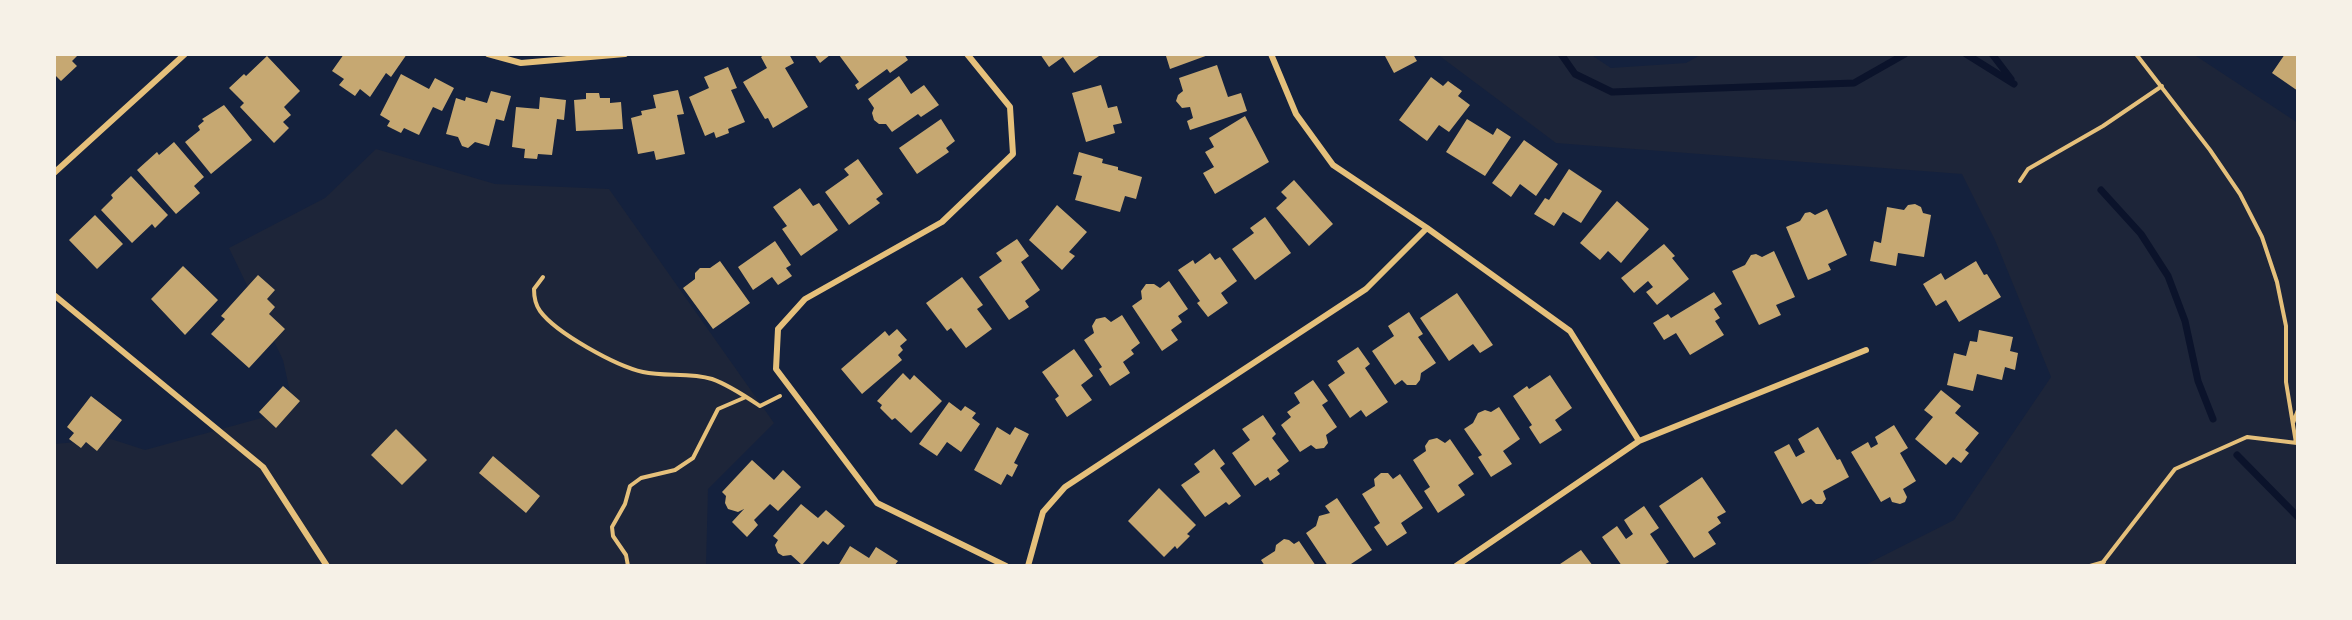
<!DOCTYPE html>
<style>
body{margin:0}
#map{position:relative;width:2352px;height:620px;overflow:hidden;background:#14213d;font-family:"DejaVu Sans",sans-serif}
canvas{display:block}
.frame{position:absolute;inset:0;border:56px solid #f6f1e7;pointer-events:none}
</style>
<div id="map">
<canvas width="2352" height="620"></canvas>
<div class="frame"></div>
</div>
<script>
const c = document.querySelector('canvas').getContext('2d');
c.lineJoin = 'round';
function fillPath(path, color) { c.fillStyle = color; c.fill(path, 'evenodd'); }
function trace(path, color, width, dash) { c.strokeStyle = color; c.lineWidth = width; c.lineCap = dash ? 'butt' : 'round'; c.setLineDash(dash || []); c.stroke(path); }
const green = new Path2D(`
 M 1437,54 L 1590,54 L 1611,68 L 1686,63 L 1702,54 L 2193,54 L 2298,123 L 2298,566 L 1863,566 L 1954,520 L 2051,377 L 1995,240 L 1962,174 L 1556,143 Z
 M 376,149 L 495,184 L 609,189 L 774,423 L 708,489 L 706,566 L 54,566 L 54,444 L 111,439 L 145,450 L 287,411 L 292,401 L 283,360 L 229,248 L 325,198 Z`);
const stream = new Path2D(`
 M 1561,54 L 1575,74 L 1612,92 L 1854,83 L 1905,54
 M 1966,54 L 2014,84
 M 1992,54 L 2011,79
 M 2101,190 L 2141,234 L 2168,276 L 2185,321 L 2198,381 L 2213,419
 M 2237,455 L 2298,517
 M 2297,566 L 2298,565`);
const building = new Path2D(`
 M 54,54 L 79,54 L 72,61 L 77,66 L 61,81 L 54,74 Z
 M 344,54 L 407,54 L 391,77 L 386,73 L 370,97 L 360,89 L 355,96 L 339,85 L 344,79 L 332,71 Z
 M 765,54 L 789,54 L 794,63 L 785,68 L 808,107 L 773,128 L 768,118 L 765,119 L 743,82 L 767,68 L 761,57 Z
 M 814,54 L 829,54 L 830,55 L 820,63 Z
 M 841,54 L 904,54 L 908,60 L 890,73 L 887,69 L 858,90 L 855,85 L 859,82 L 839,55 Z
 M 1040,54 L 1102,54 L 1074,73 L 1063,57 L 1049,67 Z
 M 1162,54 L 1211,54 L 1170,69 L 1166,56 Z
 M 1388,54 L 1413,54 L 1417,61 L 1394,73 L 1385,56 Z
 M 2285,54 L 2298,54 L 2298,91 L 2272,73 Z
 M 267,56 L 300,91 L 284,107 L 291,115 L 283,122 L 289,128 L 274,143 L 240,107 L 244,103 L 229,88 L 244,74 L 246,76 Z
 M 1217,65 L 1228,97 L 1241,93 L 1247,111 L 1190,130 L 1187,121 L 1193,118 L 1190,107 L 1182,108 L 1176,101 L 1178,95 L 1183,91 L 1179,78 Z
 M 728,67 L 737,88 L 731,90 L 745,122 L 728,129 L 729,133 L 716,138 L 714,132 L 705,136 L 689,97 L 709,88 L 704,77 Z
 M 401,74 L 429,89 L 435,78 L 454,88 L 442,111 L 433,107 L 419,135 L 404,128 L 401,133 L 387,126 L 390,121 L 380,115 Z
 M 899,76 L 911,94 L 924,85 L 939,105 L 921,117 L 918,114 L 892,132 L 886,124 L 879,124 L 874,120 L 872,113 L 874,108 L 868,99 Z
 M 1431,77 L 1443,86 L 1448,81 L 1462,91 L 1458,96 L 1470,105 L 1449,132 L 1439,125 L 1427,141 L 1399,120 Z
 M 1101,85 L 1108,108 L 1117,106 L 1122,123 L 1113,125 L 1115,133 L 1086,142 L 1072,93 Z
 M 678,90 L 684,114 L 677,115 L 685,154 L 656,160 L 654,151 L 638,154 L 631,118 L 642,115 L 641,111 L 656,108 L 653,95 Z
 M 491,91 L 511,96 L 504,121 L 496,119 L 489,146 L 475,142 L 468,148 L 462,146 L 458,137 L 446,134 L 456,98 L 465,101 L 466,97 L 487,103 Z
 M 586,93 L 599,93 L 600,98 L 610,98 L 610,103 L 621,102 L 623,129 L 576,131 L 574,100 L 586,99 Z
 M 540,97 L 566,100 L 564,120 L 557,119 L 552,155 L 538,154 L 537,159 L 524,158 L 525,149 L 512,147 L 516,107 L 539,109 Z
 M 224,105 L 252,140 L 211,174 L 185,142 L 200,130 L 198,126 L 204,121 L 202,119 Z
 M 1245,116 L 1269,162 L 1215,194 L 1203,173 L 1214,167 L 1205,152 L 1214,147 L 1209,138 Z
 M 941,119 L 955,141 L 946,148 L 949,152 L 917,174 L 899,148 Z
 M 1467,119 L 1493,135 L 1497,128 L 1511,137 L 1485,176 L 1446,152 Z
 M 1524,140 L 1558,164 L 1536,196 L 1520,184 L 1511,197 L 1492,183 Z
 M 174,142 L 204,177 L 194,186 L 200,193 L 176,214 L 137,170 L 157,152 L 159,155 Z
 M 1079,152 L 1103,159 L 1102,163 L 1118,167 L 1118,170 L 1142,177 L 1136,199 L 1125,196 L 1120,212 L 1075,200 L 1082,176 L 1073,174 Z
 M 858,159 L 883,194 L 876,199 L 880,203 L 849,225 L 825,192 L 849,175 L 844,169 Z
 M 1569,169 L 1602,191 L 1581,223 L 1563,212 L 1554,226 L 1534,214 L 1545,198 L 1549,200 Z
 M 131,176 L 168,215 L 155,228 L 152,224 L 132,243 L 101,210 L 113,198 L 111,195 Z
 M 1294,180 L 1333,224 L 1309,246 L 1276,208 L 1287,198 L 1281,192 Z
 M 800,188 L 813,206 L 819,203 L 838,230 L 801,256 L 782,229 L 787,226 L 773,207 Z
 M 1617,201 L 1649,229 L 1621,263 L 1608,251 L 1600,260 L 1580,243 Z
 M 1915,204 L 1921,207 L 1923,213 L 1931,215 L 1924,257 L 1898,253 L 1896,266 L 1870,261 L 1874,241 L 1881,243 L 1887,207 L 1904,210 L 1908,205 Z
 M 1057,205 L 1087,232 L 1069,252 L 1075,256 L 1062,270 L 1029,240 Z
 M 1827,209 L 1847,255 L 1828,264 L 1831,270 L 1808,280 L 1786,227 L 1800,221 L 1805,213 L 1810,212 L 1815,215 Z
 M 95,215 L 123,244 L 97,269 L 69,240 Z
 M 1265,217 L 1291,253 L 1255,280 L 1232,249 L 1254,233 L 1250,228 Z
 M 1017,239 L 1029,256 L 1021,262 L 1040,290 L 1025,301 L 1029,307 L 1009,320 L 979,277 L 1002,261 L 996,253 Z
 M 775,241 L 791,265 L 786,268 L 792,276 L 778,285 L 772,277 L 753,290 L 738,267 Z
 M 1664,244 L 1675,256 L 1672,258 L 1689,279 L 1657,305 L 1646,292 L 1653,287 L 1648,281 L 1634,293 L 1621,278 Z
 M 1774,251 L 1795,297 L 1776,305 L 1781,315 L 1759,325 L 1732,271 L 1745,265 L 1751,255 L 1756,254 L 1762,257 Z
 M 1210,253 L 1215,260 L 1220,257 L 1237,281 L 1221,293 L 1228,303 L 1208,317 L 1197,303 L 1200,301 L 1178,270 L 1193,260 L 1195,264 Z
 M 720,261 L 750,303 L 713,329 L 683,288 L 695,279 L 695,273 L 700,268 L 710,268 Z
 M 1976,261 L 1984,275 L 1987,274 L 2001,297 L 1959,322 L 1946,300 L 1936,306 L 1923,284 L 1941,273 L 1945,280 Z
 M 183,266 L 218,300 L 185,335 L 151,299 Z
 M 258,275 L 275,290 L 267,299 L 275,307 L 269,314 L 285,329 L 249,368 L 211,334 L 225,319 L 221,316 Z
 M 962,277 L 983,305 L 977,309 L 992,329 L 966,348 L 951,328 L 947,331 L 926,303 Z
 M 1169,281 L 1188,309 L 1178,316 L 1182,322 L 1171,330 L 1178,340 L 1162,351 L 1132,306 L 1142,299 L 1141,291 L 1146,284 L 1154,284 L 1160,288 Z
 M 1714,292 L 1722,304 L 1714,309 L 1720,318 L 1715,321 L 1724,335 L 1690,355 L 1676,333 L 1664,340 L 1653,323 L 1668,314 L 1671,318 Z
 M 1457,293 L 1493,345 L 1480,353 L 1473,344 L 1449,361 L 1420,318 Z
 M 1409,312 L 1423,334 L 1418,337 L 1436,363 L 1421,373 L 1420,380 L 1416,385 L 1407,385 L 1402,380 L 1395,385 L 1372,351 L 1394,336 L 1388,326 Z
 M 1122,315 L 1140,343 L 1131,350 L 1134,354 L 1123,362 L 1130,373 L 1110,386 L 1099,369 L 1102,367 L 1084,340 L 1094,333 L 1092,326 L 1096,319 L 1105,317 L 1111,322 Z
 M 897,329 L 907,340 L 900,346 L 903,350 L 898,355 L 902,360 L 862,394 L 841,369 L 885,331 L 889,336 Z
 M 1979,330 L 2013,337 L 2010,351 L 2018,353 L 2015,370 L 2005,367 L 2002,380 L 1977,374 L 1973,391 L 1947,385 L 1954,353 L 1966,356 L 1970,341 L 1977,342 Z
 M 1358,347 L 1370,364 L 1365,368 L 1388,402 L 1366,417 L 1361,410 L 1350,418 L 1328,385 L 1345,373 L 1337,361 Z
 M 1074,349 L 1093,376 L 1081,385 L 1092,400 L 1067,417 L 1055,399 L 1059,396 L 1042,372 Z
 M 903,373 L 910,380 L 914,375 L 942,401 L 911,433 L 895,418 L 892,420 L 880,408 L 882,405 L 877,401 Z
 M 1550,375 L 1572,408 L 1555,420 L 1562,430 L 1540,444 L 1529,427 L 1532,425 L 1513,396 L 1527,386 L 1529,389 Z
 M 1313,380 L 1328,401 L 1322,405 L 1337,427 L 1326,435 L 1328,443 L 1324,448 L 1316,449 L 1311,445 L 1300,452 L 1281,425 L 1291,417 L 1287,412 L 1300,403 L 1294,393 Z
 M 283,386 L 300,401 L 276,428 L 259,412 Z
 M 1941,390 L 1961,406 L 1955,413 L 1979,433 L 1965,450 L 1969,453 L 1961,463 L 1953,457 L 1946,465 L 1915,439 L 1933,417 L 1924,410 Z
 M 91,396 L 122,420 L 97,451 L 86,442 L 81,448 L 69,439 L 74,433 L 67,427 Z
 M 949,402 L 961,411 L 965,406 L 976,413 L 972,418 L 980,424 L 961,452 L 947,442 L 937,456 L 919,444 Z
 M 1499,407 L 1520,439 L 1503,451 L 1512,464 L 1491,477 L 1478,457 L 1482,455 L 1464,429 L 1473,423 L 1478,413 L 1485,410 L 1491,412 Z
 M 1263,415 L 1276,434 L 1272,438 L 1289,461 L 1277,470 L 1280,474 L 1270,481 L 1268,477 L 1255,486 L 1232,453 L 1250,440 L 1242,429 Z
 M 1894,425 L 1908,448 L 1900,453 L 1916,481 L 1903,489 L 1907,497 L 1905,502 L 1900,504 L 1892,502 L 1890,497 L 1881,502 L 1851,452 L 1868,442 L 1871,448 L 1878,444 L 1875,437 Z
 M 997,427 L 1010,435 L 1015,427 L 1029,434 L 1014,463 L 1018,465 L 1012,477 L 1007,474 L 1001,485 L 974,470 Z
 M 1818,427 L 1837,460 L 1840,459 L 1849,477 L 1823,491 L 1826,499 L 1822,504 L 1816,504 L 1811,499 L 1802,504 L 1774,452 L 1789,444 L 1796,457 L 1805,452 L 1798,439 Z
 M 396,429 L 427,460 L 402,485 L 371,455 Z
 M 1437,438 L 1445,443 L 1450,439 L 1474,474 L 1458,485 L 1465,495 L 1438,513 L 1424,491 L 1430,487 L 1413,460 L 1426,451 L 1425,446 L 1429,440 Z
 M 1214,449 L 1225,464 L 1220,468 L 1241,496 L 1229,505 L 1226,502 L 1205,517 L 1181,485 L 1200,472 L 1194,464 Z
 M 493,456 L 540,496 L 526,513 L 479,473 Z
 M 752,460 L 774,480 L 783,470 L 801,487 L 778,511 L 770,504 L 754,520 L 758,525 L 747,537 L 732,522 L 744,509 L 738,512 L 728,509 L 725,503 L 726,496 L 722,492 Z
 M 1381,473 L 1388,473 L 1393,479 L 1400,474 L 1423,508 L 1401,523 L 1407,533 L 1387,546 L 1374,527 L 1380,523 L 1362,494 L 1375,486 L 1374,479 Z
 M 1702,477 L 1726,512 L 1717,517 L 1721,523 L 1708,532 L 1716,544 L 1694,558 L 1659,506 Z
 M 1159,488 L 1196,525 L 1187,534 L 1190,536 L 1177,549 L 1175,546 L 1164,557 L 1128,521 Z
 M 1337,498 L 1372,550 L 1348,566 L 1328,566 L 1306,533 L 1316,526 L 1319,516 L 1330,513 L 1325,506 Z
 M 801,504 L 818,518 L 826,510 L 845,526 L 828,545 L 823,541 L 802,565 L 791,555 L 783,556 L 778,553 L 775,545 L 778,540 L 773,536 Z
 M 1644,506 L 1659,528 L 1650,534 L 1669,562 L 1662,566 L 1622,566 L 1602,537 L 1617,526 L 1626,539 L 1633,534 L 1624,520 Z
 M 1284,539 L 1289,540 L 1294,544 L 1299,541 L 1316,566 L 1265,566 L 1261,560 L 1275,551 L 1276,545 Z
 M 850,546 L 869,558 L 876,547 L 898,561 L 894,566 L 838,566 Z
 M 1581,550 L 1593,566 L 1561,566 L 1560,564 Z`);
const path = new Path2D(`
 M 2136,54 L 2210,150 L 2240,194 L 2262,237 L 2277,282 L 2286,326 L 2286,382 L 2296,443
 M 2020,181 L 2028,169 L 2103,126 L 2162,86
 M 543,277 L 534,289 C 534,297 535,304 540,311 C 556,333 616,366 643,372 C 665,377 690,372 712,379 C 729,385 745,396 760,406 L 780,396
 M 2293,423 L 2298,410
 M 628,566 L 626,555 L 613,536 L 612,527 L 625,504 L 630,486 L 641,478 L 675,470 L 693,458 L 718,409 L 746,397
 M 2090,566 L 2104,562
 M 2100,566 L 2175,469 L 2247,437 L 2297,443`);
const minor = new Path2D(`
 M 488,54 L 521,63 L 625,54
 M 967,54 L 1010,107 L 1013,154 L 942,222 L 805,299 L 778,329 L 776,369 L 877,503 L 1006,566
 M 1271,54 L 1296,114 L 1333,165 L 1427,228 L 1570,331 L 1639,441
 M 54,173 L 185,54
 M 54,295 L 263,467 L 327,566
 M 1028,566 L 1043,512 L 1065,487 L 1366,289 L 1427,228
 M 1456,566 L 1639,441 L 1866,350`);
fillPath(green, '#1d2539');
trace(stream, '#0b132b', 7);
fillPath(building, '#c6a872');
trace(path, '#e5c07b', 4);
trace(minor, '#e5c07b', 6);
</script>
